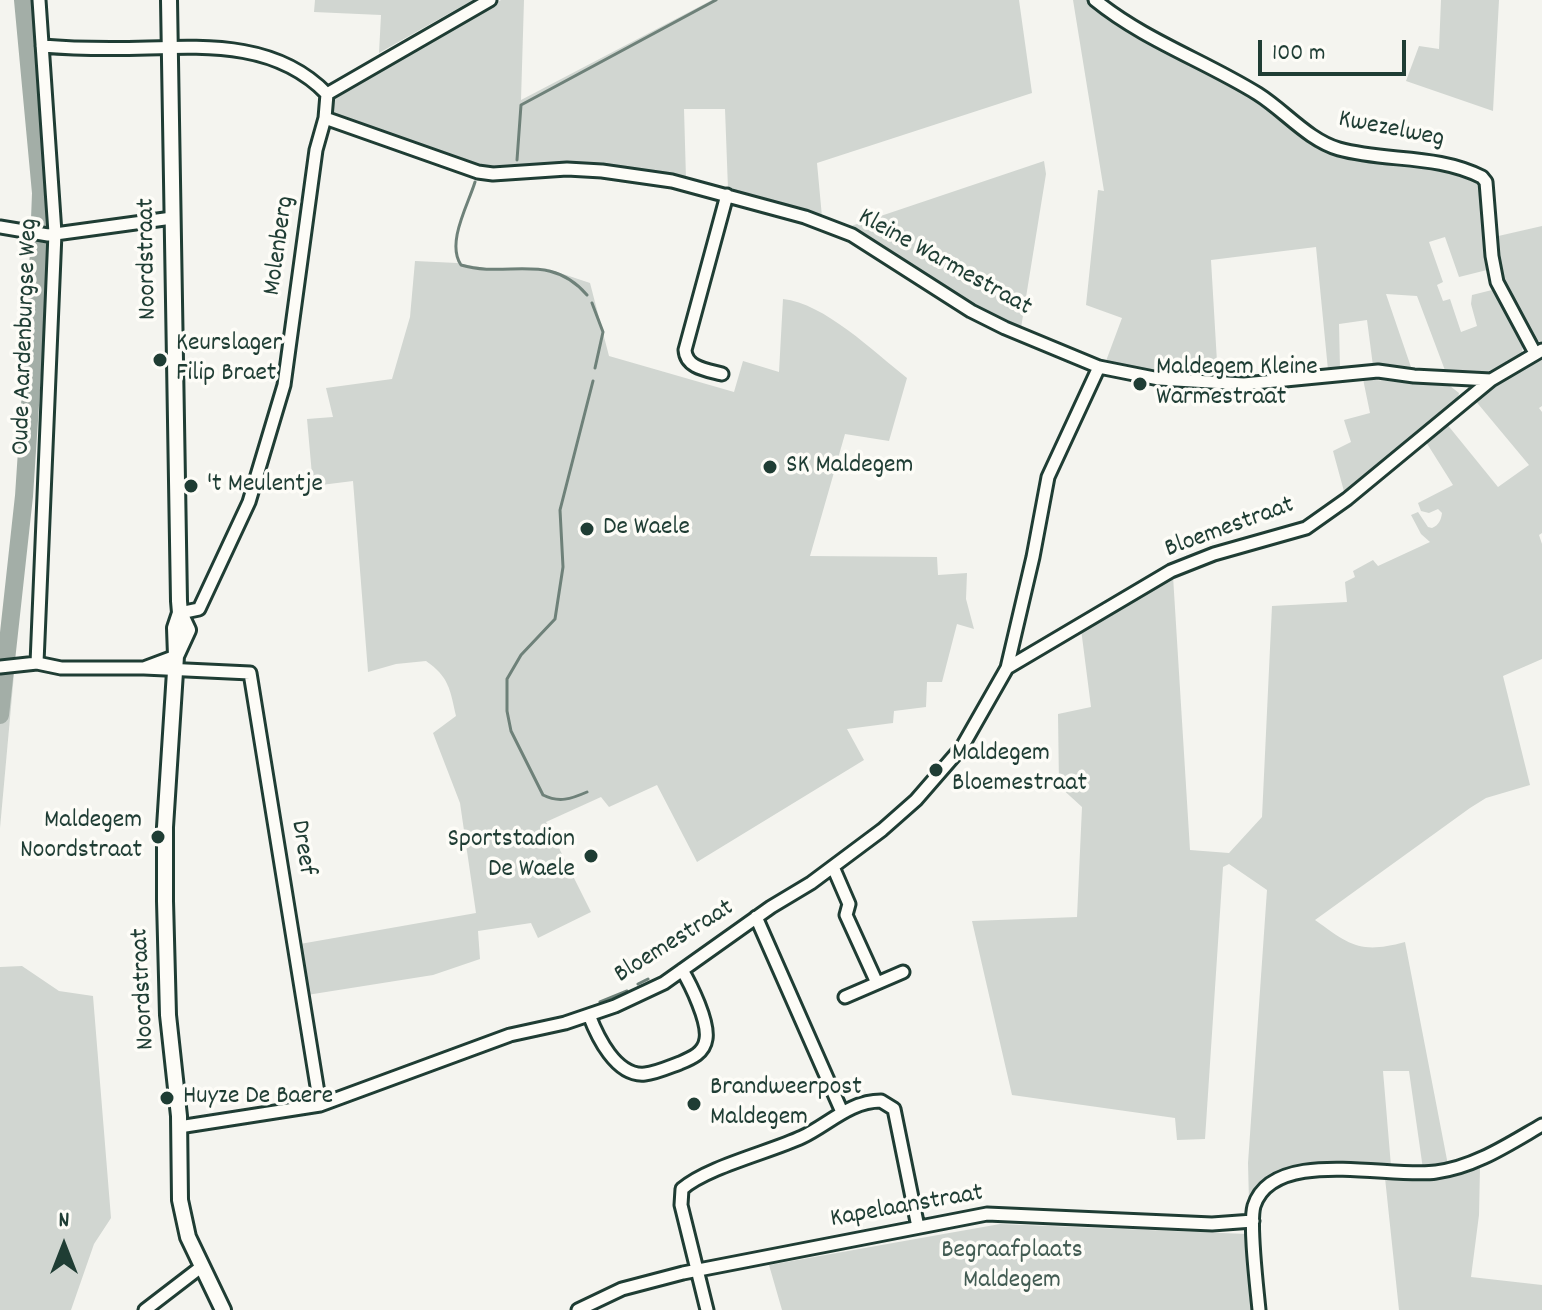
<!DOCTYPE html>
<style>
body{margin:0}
#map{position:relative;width:1542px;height:1310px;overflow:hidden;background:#f4f4ef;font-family:Dekko,sans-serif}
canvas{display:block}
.north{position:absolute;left:24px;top:1206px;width:80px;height:80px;-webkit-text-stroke:6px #fdfcf7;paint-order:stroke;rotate:0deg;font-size:22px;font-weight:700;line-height:32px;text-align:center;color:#1f3d34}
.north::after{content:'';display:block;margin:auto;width:28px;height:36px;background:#1f3d34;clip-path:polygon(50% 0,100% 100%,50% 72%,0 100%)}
.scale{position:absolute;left:1258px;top:40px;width:148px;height:36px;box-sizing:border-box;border:4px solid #1f3d34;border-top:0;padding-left:10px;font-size:24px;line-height:28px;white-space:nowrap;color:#1f3d34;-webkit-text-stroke:6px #fdfcf7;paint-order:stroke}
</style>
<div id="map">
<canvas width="1542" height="1310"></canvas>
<div class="north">N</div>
<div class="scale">100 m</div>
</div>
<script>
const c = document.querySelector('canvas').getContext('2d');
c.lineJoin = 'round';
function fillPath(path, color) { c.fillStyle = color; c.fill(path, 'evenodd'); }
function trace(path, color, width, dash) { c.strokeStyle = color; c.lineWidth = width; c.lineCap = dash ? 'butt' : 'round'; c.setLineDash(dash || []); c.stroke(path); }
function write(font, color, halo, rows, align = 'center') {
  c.font = font + ' Dekko,sans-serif'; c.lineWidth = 7; c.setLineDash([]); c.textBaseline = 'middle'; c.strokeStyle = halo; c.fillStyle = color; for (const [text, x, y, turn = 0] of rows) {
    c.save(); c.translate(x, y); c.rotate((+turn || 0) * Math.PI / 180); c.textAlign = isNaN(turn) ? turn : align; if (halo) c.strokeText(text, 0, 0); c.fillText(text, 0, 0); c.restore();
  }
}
const green = new Path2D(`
 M 315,0 L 473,0 L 379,53 L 381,15 L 314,12 Z
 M 501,0 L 524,0 L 521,100 L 712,0 L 1019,0 L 1032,93 L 817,163 L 822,217 L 728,189 L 725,109 L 684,109 L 686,179 L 626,168 L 576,164 L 492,169 L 335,115 L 332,111 L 333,99 L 345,88 Z
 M 1073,0 L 1087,0 L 1125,28 L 1243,91 L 1272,109 L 1326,150 L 1459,171 L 1475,179 L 1483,187 L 1491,269 L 1459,277 L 1445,237 L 1429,242 L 1443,282 L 1437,285 L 1443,301 L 1450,299 L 1461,332 L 1477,326 L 1471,304 L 1472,295 L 1496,289 L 1523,343 L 1522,353 L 1489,372 L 1446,373 L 1417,296 L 1386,294 L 1412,370 L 1373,366 L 1367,320 L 1339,324 L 1340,368 L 1328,370 L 1316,247 L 1211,260 L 1218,379 L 1163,375 L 1106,361 L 1122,318 L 1086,305 L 1098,190 L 1104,191 Z
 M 1441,0 L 1499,0 L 1493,111 L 1406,81 L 1419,46 L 1439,49 Z
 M 1044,161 L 1046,174 L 1021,328 L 969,302 L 848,227 Z
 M 1542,226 L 1542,341 L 1535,341 L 1505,289 L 1494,237 Z
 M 415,261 L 457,263 L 485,268 L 545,268 L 590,283 L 609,356 L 734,392 L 743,361 L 779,372 L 783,299 C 824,303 874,352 907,378 L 889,441 L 845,434 L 810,556 L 937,557 L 938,575 L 967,573 L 966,599 L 974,629 L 957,624 L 942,682 L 927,682 L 926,707 L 894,711 L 893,723 L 847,729 L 864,760 L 697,862 L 657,785 L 609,807 L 601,797 L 546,822 L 591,912 L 538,938 L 531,923 L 478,931 L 480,959 L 433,975 L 307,995 L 300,944 L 476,913 L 460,803 L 433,733 L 456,716 C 450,689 449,677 426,661 L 396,664 L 368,672 L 353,481 L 313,486 L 307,419 L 333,417 L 326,388 L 392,379 L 410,317 Z
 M 1542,356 L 1542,406 L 1539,408 L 1542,412 L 1542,533 L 1539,535 L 1542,544 L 1542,659 L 1503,676 L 1530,785 L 1486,798 L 1470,808 L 1315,920 C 1351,946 1361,954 1405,942 L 1448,1165 L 1423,1169 L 1409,1071 L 1383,1071 L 1391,1166 C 1364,1166 1311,1161 1288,1169 C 1272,1175 1259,1190 1249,1202 L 1248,1163 L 1267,890 L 1229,864 L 1223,867 L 1205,1139 L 1177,1140 L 1175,1118 L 1012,1095 L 972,921 L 1077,917 L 1082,807 L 1059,786 L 1058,714 L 1091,707 L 1081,629 L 1173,576 L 1190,850 L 1229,853 L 1262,817 L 1272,606 L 1347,602 L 1345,582 L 1355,577 L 1353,571 L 1373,560 L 1378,566 L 1430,542 L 1421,534 L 1411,515 L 1418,512 L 1428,527 L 1432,528 C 1439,525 1441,520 1442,513 L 1438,509 L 1429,513 L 1421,511 L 1418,503 L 1453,485 L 1426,442 L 1446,423 L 1498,487 L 1529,465 L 1474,399 L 1497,381 Z
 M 1363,379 L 1450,386 L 1459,393 L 1458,398 L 1345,495 L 1333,451 L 1351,442 L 1344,420 L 1370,413 Z
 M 4,673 L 14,674 L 0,828 L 0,699 Z
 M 22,966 L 59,991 L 93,996 L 111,1218 L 94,1244 L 71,1310 L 0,1310 L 0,967 Z
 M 1480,1168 L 1479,1215 L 1471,1277 L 1542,1285 L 1542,1310 L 1399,1310 L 1385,1178 L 1422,1180 Z
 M 1000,1224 L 1247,1234 L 1255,1310 L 782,1310 L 769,1265 Z`);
const stream = new Path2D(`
 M 517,160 L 521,105 L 716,0
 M 475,182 C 468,205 446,243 461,265 C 508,279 549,251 587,295
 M 592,303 L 603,332 L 595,368
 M 587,792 C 571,799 559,803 543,795 L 511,731 L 507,711 L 507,679 L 521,655 L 555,619 L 563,567 L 560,510 L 593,381
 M 638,984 L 648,979
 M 600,1002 L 627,991`);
const river = new Path2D(`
 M 0,715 L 24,496 L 37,299 L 41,193 L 23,0`);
const street = new Path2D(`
 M 1095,0 C 1144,40 1205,61 1258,94 C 1285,111 1308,140 1339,149 C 1386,162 1437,154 1482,177 L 1486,182 L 1492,256 L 1497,282 L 1535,353
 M 42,46 C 77,49 112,49 148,48 C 212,46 279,44 327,94 L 490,0
 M 325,118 L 478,172 L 493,174 L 567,169 L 602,171 L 672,181 L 805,217 L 852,235 L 971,311 L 1005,328 L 1099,367 L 1159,379 L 1244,384 L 1378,371 L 1414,376 L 1491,380 L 1542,350
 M 0,227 L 48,235 L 172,218
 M 722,374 C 707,370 686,368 685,350 L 727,195
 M 180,613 L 199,609 L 249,502 L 284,385 L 316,150 L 325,118 L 327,94
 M 37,663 L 55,233 L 39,0
 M 0,667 L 37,663 L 61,668 L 144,668 L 250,673 L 320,1105
 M 144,668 L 176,656
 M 1007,668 L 1171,571 L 1214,554 L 1306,528 L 1347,499 L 1491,380
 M 833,867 L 849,904 L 846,915 L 877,983
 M 756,917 L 842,1112
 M 845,997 L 903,972
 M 589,1015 C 597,1036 616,1077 645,1074 C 656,1073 669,1067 680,1063 C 692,1058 704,1053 706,1039 C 709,1022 691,985 682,970
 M 179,1127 L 320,1105 L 510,1035 L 565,1023 L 615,1006 L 664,983 L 771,907 L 811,883 L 882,830 L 916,800 L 962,747 L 1007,668 L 1033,557 L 1048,477 L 1099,367
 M 145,1310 L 201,1267
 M 578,1310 L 622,1289 L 683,1273 L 987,1214 L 1212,1224 L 1253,1221
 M 707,1310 L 681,1205 L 682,1189 C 707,1167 770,1152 802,1137 C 829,1124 850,1101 881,1101 L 894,1109 L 918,1227
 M 1259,1310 C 1257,1288 1249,1224 1254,1206 C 1273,1146 1391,1179 1436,1172 C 1475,1167 1509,1144 1542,1125`);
const secondary = new Path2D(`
 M 169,0 L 179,601 L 180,613 L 188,630 L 176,656
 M 180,613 L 175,628 L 176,656 L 165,827 L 165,901 L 168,1015 L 179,1116 L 180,1200 L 188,1237 L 223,1310`);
const markers = [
 [160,360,8,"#1f3d34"],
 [1140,384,8,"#1f3d34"],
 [770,467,8,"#1f3d34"],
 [191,486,8,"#1f3d34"],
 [587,529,8,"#1f3d34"],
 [936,770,8,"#1f3d34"],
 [158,837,8,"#1f3d34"],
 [591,856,8,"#1f3d34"],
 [167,1098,8,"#1f3d34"],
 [694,1104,8,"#1f3d34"]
];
const streetNames = [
 ["Kwezelweg",1391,131,11],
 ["Molenberg",281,246,-82],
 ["Noordstraat",149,259,-91],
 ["Kleine Warmestraat",944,264,29],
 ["Oude Aardenburgse Weg",27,337,-88],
 ["Bloemestraat",1230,529,-20],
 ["Dreef",301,848,81],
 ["Bloemestraat",675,943,-32],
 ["Noordstraat",145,989,-93],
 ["Kapelaanstraat",907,1208,-10]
];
const poiNames = [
 ["Keurslager",176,345],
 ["Filip Braet",176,375],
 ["Maldegem Kleine",1156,369],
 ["Warmestraat",1156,399],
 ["SK Maldegem",786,467],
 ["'t Meulentje",207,486],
 ["De Waele",603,529],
 ["Maldegem",952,755],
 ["Bloemestraat",952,785],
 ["Maldegem",142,822,"right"],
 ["Noordstraat",142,852,"right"],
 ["Sportstadion",575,841,"right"],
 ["De Waele",575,871,"right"],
 ["Brandweerpost",710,1089],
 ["Maldegem",710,1119],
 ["Huyze De Baere",183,1098]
];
const parkNames = [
 ["Begraafplaats",1012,1252],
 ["Maldegem",1012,1282]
];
fillPath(green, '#d1d6d1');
trace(stream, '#6e8179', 3);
trace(river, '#a3aea7', 18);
trace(street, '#1f3d34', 17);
trace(secondary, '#1f3d34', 20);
trace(street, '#fdfcf7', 11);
trace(secondary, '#fdfcf7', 14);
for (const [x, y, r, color] of markers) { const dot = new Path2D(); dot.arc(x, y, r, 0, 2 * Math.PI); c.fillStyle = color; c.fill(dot); trace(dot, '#fdfcf7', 3); }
write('26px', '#1f3d34', '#fdfcf7', streetNames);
write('26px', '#1f3d34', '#fdfcf7', poiNames, 'left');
write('26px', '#435c53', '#fdfcf7', parkNames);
</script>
